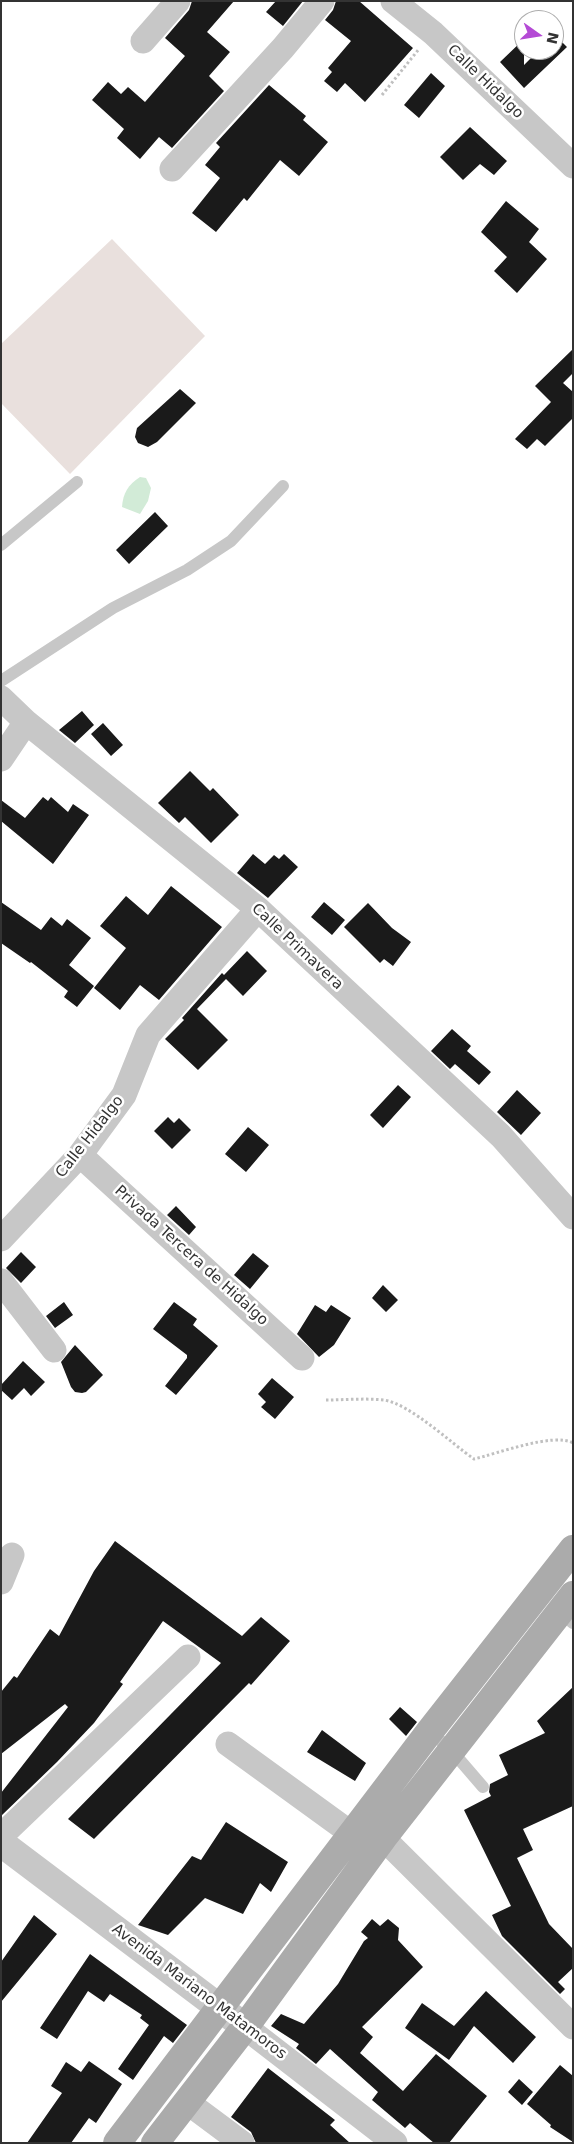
<!DOCTYPE html>
<style>
body{margin:0}
#map{position:relative;width:574px;height:2144px;overflow:hidden;background:#fff;font-family:"DejaVu Sans",sans-serif}
canvas{display:block}
.frame{position:absolute;inset:0;border:2px solid #333;pointer-events:none}
.north{position:absolute;left:514px;top:10px;width:50px;height:50px;box-sizing:border-box;background:#fff;border:1px solid #adadad;border-radius:50%;rotate:103deg;font-size:14px;font-weight:700;line-height:20px;text-align:center;color:#333}
.north::after{content:'';display:block;margin:auto;width:18px;height:22px;background:#b44ad5;clip-path:polygon(50% 0,100% 100%,50% 72%,0 100%)}
</style>
<div id="map">
<canvas width="574" height="2144"></canvas>
<div class="frame"></div>
<div class="north">N</div>
</div>
<script>
const c = document.querySelector('canvas').getContext('2d');
c.lineJoin = 'round';
function fillPath(path, color) { c.fillStyle = color; c.fill(path, 'evenodd'); }
function trace(path, color, width, dash) { c.strokeStyle = color; c.lineWidth = width; c.lineCap = dash ? 'butt' : 'round'; c.setLineDash(dash || []); c.stroke(path); }
function write(font, color, halo, rows, align = 'center') {
  c.font = font + ' "DejaVu Sans",sans-serif'; c.lineWidth = 5; c.setLineDash([]); c.textBaseline = 'middle'; c.strokeStyle = halo; c.fillStyle = color; for (const [text, x, y, turn = 0] of rows) {
    c.save(); c.translate(x, y); c.rotate((+turn || 0) * Math.PI / 180); c.textAlign = isNaN(turn) ? turn : align; if (halo) c.strokeText(text, 0, 0); c.fillText(text, 0, 0); c.restore();
  }
}
const green = new Path2D(`
 M 112,239 L 205,336 L 70,474 L 1,403 L 1,344 Z`);
const water = new Path2D(`
 M 140,477 L 146,478 L 151,488 L 148,501 L 140,514 L 122,507 C 123,493 128,485 140,477 Z`);
const building = new Path2D(`
 M 192,1 L 234,1 L 207,32 L 230,52 L 209,76 L 224,91 L 172,148 L 159,137 L 140,159 L 117,138 L 124,129 L 92,100 L 108,82 L 121,94 L 128,87 L 145,102 L 185,56 L 165,38 L 189,10 Z
 M 276,1 L 303,1 L 283,26 L 266,12 Z
 M 336,1 L 359,1 L 413,48 L 365,102 L 345,83 L 337,92 L 324,81 L 332,72 L 328,68 L 351,41 L 325,20 L 333,10 Z
 M 555,35 L 567,47 L 524,88 L 500,62 L 524,39 L 524,65 L 539,50 L 554,50 Z
 M 431,73 L 445,86 L 419,118 L 404,105 Z
 M 269,85 L 306,116 L 303,120 L 328,142 L 299,176 L 280,160 L 247,201 L 244,198 L 216,232 L 192,213 L 220,178 L 205,165 L 220,147 L 216,143 Z
 M 470,127 L 507,161 L 494,175 L 480,164 L 463,180 L 440,157 Z
 M 506,201 L 539,229 L 529,242 L 547,259 L 517,293 L 494,271 L 507,257 L 481,232 Z
 M 573,349 L 573,373 L 563,383 L 573,392 L 573,418 L 545,446 L 537,439 L 527,449 L 515,439 L 551,402 L 535,386 Z
 M 180,389 L 196,403 L 157,442 L 148,447 L 138,443 L 135,437 L 137,428 Z
 M 155,512 L 168,526 L 129,564 L 116,550 Z
 M 82,711 L 94,725 L 75,743 L 59,730 Z
 M 103,723 L 123,745 L 111,756 L 91,734 Z
 M 190,771 L 210,791 L 213,788 L 239,815 L 211,843 L 185,817 L 179,823 L 158,803 Z
 M 43,797 L 48,801 L 51,797 L 68,812 L 73,804 L 89,815 L 53,864 L 1,821 L 1,800 L 25,818 Z
 M 253,854 L 265,864 L 274,855 L 279,859 L 284,854 L 298,867 L 268,898 L 237,873 Z
 M 171,886 L 222,927 L 159,1000 L 140,985 L 120,1010 L 94,988 L 126,948 L 100,926 L 126,896 L 148,915 Z
 M 1,902 L 41,930 L 51,917 L 62,926 L 67,919 L 91,938 L 69,965 L 94,986 L 77,1007 L 64,997 L 68,991 L 31,962 L 30,963 L 1,943 Z
 M 324,902 L 345,920 L 332,935 L 311,917 Z
 M 368,903 L 392,928 L 411,942 L 393,966 L 384,959 L 380,963 L 344,927 Z
 M 247,951 L 267,971 L 243,996 L 226,979 L 197,1009 L 228,1040 L 198,1070 L 165,1039 L 184,1020 L 182,1018 L 222,973 L 224,975 Z
 M 452,1029 L 471,1046 L 467,1051 L 491,1072 L 479,1085 L 455,1064 L 450,1069 L 431,1051 Z
 M 398,1085 L 411,1097 L 383,1128 L 370,1115 Z
 M 517,1090 L 541,1113 L 521,1135 L 497,1112 Z
 M 168,1117 L 174,1123 L 179,1118 L 191,1130 L 172,1149 L 154,1131 Z
 M 248,1127 L 269,1145 L 246,1172 L 225,1154 Z
 M 176,1206 L 196,1227 L 189,1235 L 167,1215 Z
 M 21,1252 L 36,1267 L 21,1283 L 6,1268 Z
 M 253,1253 L 269,1266 L 250,1289 L 234,1275 Z
 M 383,1285 L 398,1300 L 386,1312 L 372,1298 Z
 M 64,1302 L 73,1315 L 55,1328 L 46,1316 Z
 M 174,1302 L 197,1319 L 193,1325 L 218,1346 L 176,1395 L 165,1386 L 187,1358 L 187,1355 L 153,1329 Z
 M 315,1305 L 326,1312 L 331,1305 L 351,1318 L 334,1345 L 319,1357 L 297,1334 Z
 M 75,1345 L 103,1375 L 86,1392 L 82,1393 L 75,1392 L 71,1387 L 61,1362 Z
 M 23,1361 L 45,1382 L 31,1396 L 24,1388 L 12,1400 L 1,1390 L 1,1385 Z
 M 272,1378 L 294,1397 L 275,1419 L 261,1407 L 266,1402 L 258,1394 Z
 M 115,1541 L 242,1636 L 261,1617 L 290,1641 L 251,1685 L 249,1683 L 94,1839 L 68,1819 L 221,1663 L 163,1621 L 120,1682 L 123,1684 L 94,1723 L 57,1762 L 1,1816 L 1,1793 L 68,1707 L 65,1704 L 1,1754 L 1,1692 L 14,1676 L 17,1678 L 50,1629 L 59,1636 L 94,1571 Z
 M 573,1687 L 573,1806 L 523,1829 L 533,1850 L 517,1858 L 549,1924 L 573,1949 L 573,1968 L 558,1982 L 565,1989 L 560,1994 L 502,1936 L 492,1915 L 511,1906 L 464,1810 L 491,1796 L 489,1792 L 490,1784 L 508,1775 L 499,1755 L 545,1733 L 537,1721 Z
 M 400,1707 L 417,1722 L 406,1736 L 389,1719 Z
 M 322,1730 L 366,1763 L 355,1781 L 307,1752 Z
 M 226,1822 L 288,1862 L 271,1892 L 260,1883 L 243,1914 L 205,1898 L 168,1935 L 138,1925 L 192,1856 L 201,1860 Z
 M 34,1915 L 57,1934 L 1,2002 L 1,1962 Z
 M 372,1919 L 380,1926 L 388,1919 L 399,1928 L 398,1940 L 423,1967 L 362,2027 L 373,2037 L 360,2053 L 403,2091 L 436,2054 L 487,2096 L 449,2143 L 434,2143 L 410,2123 L 405,2128 L 372,2100 L 378,2092 L 330,2049 L 316,2064 L 296,2048 L 299,2044 L 271,2026 L 281,2014 L 304,2024 L 338,1984 L 364,1941 L 368,1938 L 361,1932 Z
 M 90,1954 L 187,2025 L 173,2043 L 164,2036 L 133,2080 L 118,2069 L 149,2025 L 140,2018 L 142,2015 L 110,1994 L 104,2002 L 88,1991 L 57,2039 L 40,2028 Z
 M 486,1991 L 536,2037 L 513,2063 L 474,2026 L 449,2060 L 405,2028 L 422,2003 L 454,2026 Z
 M 89,2061 L 122,2084 L 96,2123 L 89,2118 L 71,2143 L 27,2143 L 62,2093 L 51,2086 L 66,2062 L 81,2072 Z
 M 560,2065 L 573,2076 L 573,2142 L 550,2127 L 551,2125 L 527,2104 Z
 M 268,2068 L 335,2120 L 330,2125 L 350,2143 L 256,2143 L 251,2132 L 231,2117 Z
 M 519,2079 L 533,2092 L 522,2105 L 508,2092 Z`);
const path = new Path2D(`
 M 382,95 L 419,49
 M 326,1400 C 345,1400 365,1398 384,1400 C 410,1404 451,1443 474,1459 C 496,1454 554,1432 573,1443`);
const service = new Path2D(`
 M 1,545 L 77,482
 M 1,681 L 113,608 L 187,570 L 231,541 L 283,486
 M 557,1610 L 573,1623
 M 430,1731 L 452,1751 L 483,1787`);
const minor = new Path2D(`
 M 393,1 L 433,33 L 573,166
 M 143,41 L 178,1
 M 172,169 L 283,48 L 322,1
 M 1,698 L 26,722 L 258,909 L 501,1136 L 573,1217
 M 1,759 L 26,722
 M 80,1155 L 302,1358
 M 1,1239 L 80,1155 L 124,1095 L 148,1035 L 258,909
 M 1,1281 L 54,1350
 M 1,1582 L 12,1555
 M 228,1744 L 352,1834
 M 1,1836 L 188,1657
 M 383,1838 L 573,2027
 M 245,2027 L 395,2143
 M 187,2102 L 242,2143`);
const tertiary = new Path2D(`
 M 1,1843 L 245,2027`);
const primary = new Path2D(`
 M 117,2143 L 430,1731 L 573,1549
 M 155,2143 L 245,2027 L 383,1838 L 573,1595`);
const streetNames = [
 ["Calle Hidalgo",485,82,44],
 ["Calle Primavera",297,947,43],
 ["Calle Hidalgo",90,1137,-52],
 ["Privada Tercera de Hidalgo",191,1256,42],
 ["Avenida Mariano Matamoros",199,1992,37]
];
fillPath(green, '#e9e0dd');
fillPath(water, '#d2ebd7');
fillPath(building, '#1a1a1a');
trace(path, '#c0c0c0', 3, [2.5, 2.5]);
trace(service, '#c7c7c7', 12);
trace(minor, '#c7c7c7', 25);
trace(tertiary, '#c7c7c7', 28);
trace(primary, '#ababab', 28);
write('15px', '#333', '#fff', streetNames);
</script>
